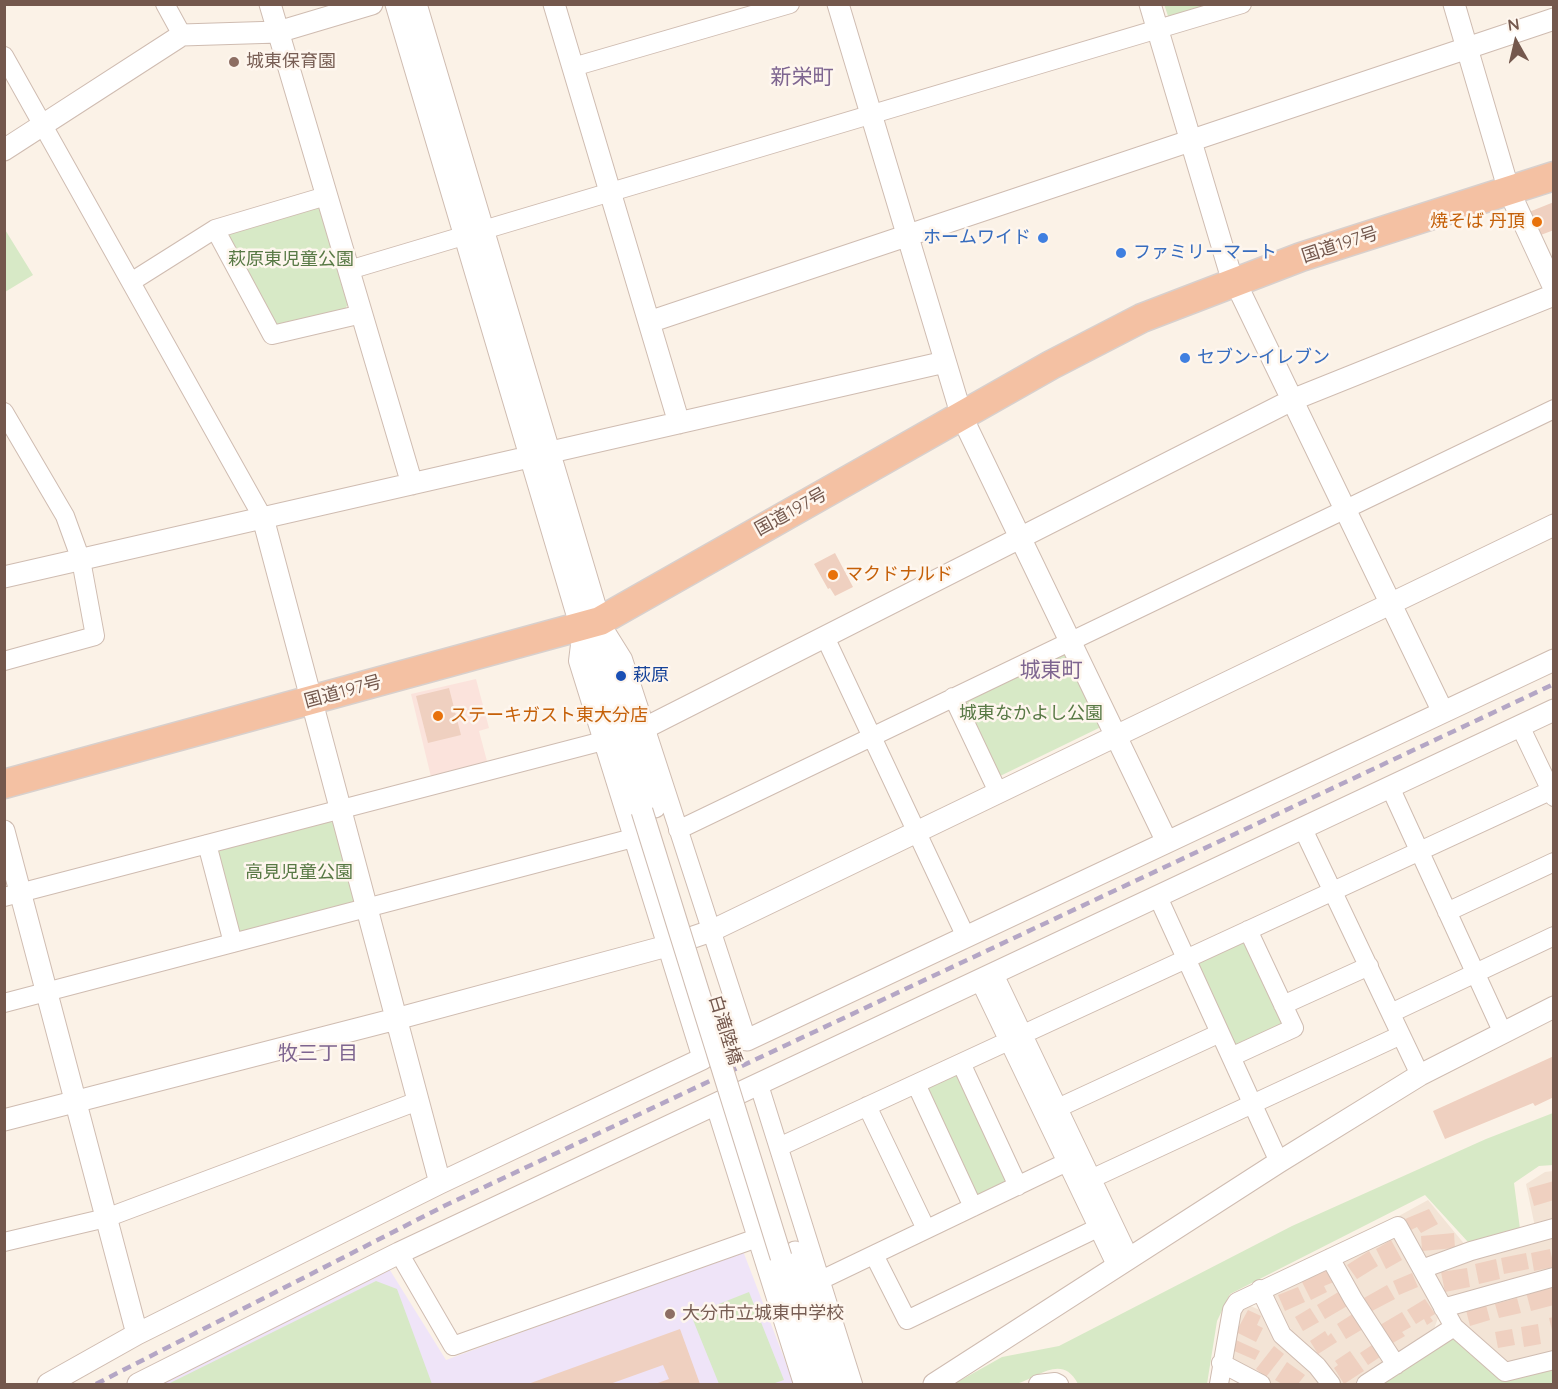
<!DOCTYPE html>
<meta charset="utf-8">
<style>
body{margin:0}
#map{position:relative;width:1558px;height:1389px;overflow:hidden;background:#fbf2e7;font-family:Quicksand,sans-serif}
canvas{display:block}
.frame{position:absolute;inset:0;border:6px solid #74584d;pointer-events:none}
.north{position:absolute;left:1486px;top:12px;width:60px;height:60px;-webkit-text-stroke:4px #fef6ee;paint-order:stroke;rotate:352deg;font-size:16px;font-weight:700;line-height:24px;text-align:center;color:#74584d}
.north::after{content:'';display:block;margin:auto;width:21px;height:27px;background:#74584d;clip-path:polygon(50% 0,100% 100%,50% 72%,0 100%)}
</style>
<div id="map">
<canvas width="1558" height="1389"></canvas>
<div class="frame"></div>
<div class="north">N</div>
</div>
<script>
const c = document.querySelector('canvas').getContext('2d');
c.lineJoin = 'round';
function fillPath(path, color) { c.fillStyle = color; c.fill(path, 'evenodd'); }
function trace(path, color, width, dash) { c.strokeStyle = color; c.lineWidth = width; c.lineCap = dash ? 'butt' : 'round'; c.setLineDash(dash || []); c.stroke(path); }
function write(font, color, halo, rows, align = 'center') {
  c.font = font + ' Quicksand,"Noto Sans JP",sans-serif'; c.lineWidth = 5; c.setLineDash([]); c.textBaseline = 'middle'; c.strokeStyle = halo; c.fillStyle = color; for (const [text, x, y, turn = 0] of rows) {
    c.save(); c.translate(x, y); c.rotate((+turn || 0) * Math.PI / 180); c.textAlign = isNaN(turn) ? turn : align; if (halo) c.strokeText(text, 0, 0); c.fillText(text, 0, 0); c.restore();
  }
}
const residential = new Path2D(`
 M 1553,1171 L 1553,1222 L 1535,1227 L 1526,1184 L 1545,1172 Z
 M 1428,1200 L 1466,1246 L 1431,1259 L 1421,1255 L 1397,1217 Z
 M 1391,1235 L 1398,1237 L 1439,1315 L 1433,1332 L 1400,1354 L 1393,1352 L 1341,1260 Z
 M 1553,1235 L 1553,1271 L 1454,1299 L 1446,1297 L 1434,1273 L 1437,1269 Z
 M 1326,1265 L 1387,1363 L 1354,1384 L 1337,1384 L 1281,1324 L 1272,1300 L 1276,1291 Z
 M 1553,1280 L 1553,1354 L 1508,1365 L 1465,1328 L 1458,1315 L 1458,1310 Z
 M 1246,1304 L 1262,1311 L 1279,1341 L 1321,1384 L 1272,1384 L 1228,1359 L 1239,1309 Z`);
const commercial = new Path2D(`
 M 476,679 L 489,728 L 479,731 L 488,765 L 432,781 L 411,694 Z`);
const education = new Path2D(`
 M 743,1251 L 794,1384 L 154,1384 L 388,1267 L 446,1360 Z`);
const green = new Path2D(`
 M 1164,4 L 1217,5 L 1169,19 Z
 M 314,207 L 323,208 L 349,302 L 344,311 L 276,327 L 227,238 L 229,231 Z
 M 4,228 L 33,275 L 5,292 L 4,292 Z
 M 1066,649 L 1103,726 L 996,778 L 959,701 Z
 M 327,821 L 335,823 L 355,901 L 350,905 L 241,932 L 235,931 L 218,850 Z
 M 1248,941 L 1284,1027 L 1239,1049 L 1232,1045 L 1195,964 L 1198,957 Z
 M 954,1069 L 1009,1185 L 974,1196 L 925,1084 Z
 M 1553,1113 L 1553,1165 L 1539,1166 L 1514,1183 L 1520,1229 L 1468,1242 L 1425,1195 L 1230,1294 L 1217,1321 L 1207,1384 L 1078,1384 C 1062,1353 1038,1378 1016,1384 C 998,1389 973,1384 954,1384 L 1002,1357 L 1059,1346 L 1292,1226 L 1486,1139 Z
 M 376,1281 L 397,1289 L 432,1384 L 168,1384 Z
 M 749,1292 L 784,1380 L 772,1384 L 719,1384 L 691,1315 Z
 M 1455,1333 L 1506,1377 L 1553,1366 L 1553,1384 L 1377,1384 Z`);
const building = new Path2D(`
 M 1554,202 L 1554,230 L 1538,236 L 1529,212 Z
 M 835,553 L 853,587 L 835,596 L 830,588 L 828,589 L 814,564 Z
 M 449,688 L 461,735 L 428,743 L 416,696 Z
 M 1554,1056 L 1554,1097 L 1535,1106 L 1533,1103 L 1445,1139 L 1433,1111 Z
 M 1554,1181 L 1554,1200 L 1534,1206 L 1529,1188 Z
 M 1429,1209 L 1438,1224 L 1421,1233 L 1417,1227 L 1411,1230 L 1405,1219 Z
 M 1454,1233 L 1455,1248 L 1422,1251 L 1421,1236 Z
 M 1391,1240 L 1402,1260 L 1386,1269 L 1376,1249 Z
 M 1550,1249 L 1554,1267 L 1534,1271 L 1531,1253 Z
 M 1369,1251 L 1378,1266 L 1357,1279 L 1347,1265 Z
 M 1526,1253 L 1529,1269 L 1504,1274 L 1501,1258 Z
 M 1496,1259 L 1500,1279 L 1479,1284 L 1475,1264 Z
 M 1327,1268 L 1334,1282 L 1324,1286 L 1327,1292 L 1311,1300 L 1301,1280 Z
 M 1467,1268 L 1470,1287 L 1445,1292 L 1441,1272 Z
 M 1412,1273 L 1418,1287 L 1399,1295 L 1393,1281 Z
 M 1387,1285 L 1395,1299 L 1372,1311 L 1364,1298 Z
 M 1552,1285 L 1554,1305 L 1531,1311 L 1526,1292 Z
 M 1298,1287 L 1305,1302 L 1285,1311 L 1278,1295 Z
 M 1340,1291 L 1349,1305 L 1325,1319 L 1317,1305 Z
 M 1517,1298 L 1521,1313 L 1499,1318 L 1495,1304 Z
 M 1425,1299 L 1435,1314 L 1430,1317 L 1433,1321 L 1427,1325 L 1424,1319 L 1416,1324 L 1407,1310 Z
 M 1486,1305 L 1490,1320 L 1470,1326 L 1466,1310 Z
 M 1310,1308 L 1319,1322 L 1303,1331 L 1295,1317 Z
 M 1248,1310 L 1261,1316 L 1257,1325 L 1263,1328 L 1256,1342 L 1236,1332 Z
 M 1402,1312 L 1411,1327 L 1402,1332 L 1405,1336 L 1391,1344 L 1380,1325 Z
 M 1354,1313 L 1363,1329 L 1346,1339 L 1337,1324 Z
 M 1554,1317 L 1554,1334 L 1553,1334 L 1549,1318 Z
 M 1538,1324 L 1541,1344 L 1524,1347 L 1521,1327 Z
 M 680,1329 L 700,1384 L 655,1384 L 669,1379 L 663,1365 L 610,1384 L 528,1384 Z
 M 1512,1329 L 1515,1345 L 1498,1348 L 1495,1332 Z
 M 1325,1331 L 1328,1336 L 1331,1333 L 1337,1342 L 1318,1354 L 1310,1341 Z
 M 1236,1340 L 1260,1351 L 1255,1360 L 1232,1350 Z
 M 1375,1343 L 1383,1355 L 1368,1365 L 1360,1353 Z
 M 1274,1346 L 1284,1354 L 1266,1377 L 1256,1369 Z
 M 1350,1351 L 1364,1371 L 1344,1384 L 1334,1368 L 1338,1365 L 1335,1361 Z
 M 1287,1362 L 1305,1375 L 1298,1384 L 1282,1384 L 1275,1380 Z`);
const minor = new Path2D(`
 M 165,4 L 182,35
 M 4,56 L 263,518
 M 573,67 L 790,4
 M 215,229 L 272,335 L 362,314
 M 349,270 L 1242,4
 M 131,282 L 215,229 L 326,196
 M 4,412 L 65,516 L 81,560 L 95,636 L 4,661
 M 582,628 L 578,661 L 702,1059
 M 608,635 L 623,659 L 747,1040
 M 825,637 L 966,937
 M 953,697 L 998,792
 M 1520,726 L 1554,797
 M 1390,787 L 1502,1031
 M 1303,829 L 1420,1075
 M 678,830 L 1554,409
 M 207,844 L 233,943
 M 4,897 L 603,741
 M 1158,897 L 1279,1162
 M 1447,912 L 1554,862
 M 994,974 L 1130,1259
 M 980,981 L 1117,1267
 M 4,1003 L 633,838
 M 1283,1005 L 1369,966
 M 1391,1013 L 1554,936
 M 1231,1057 L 1294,1028 L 1248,930
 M 961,1063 L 1018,1186
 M 916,1084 L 973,1207
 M 759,1085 L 853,1384
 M 715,1105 L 803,1384
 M 867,1106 L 926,1229
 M 1047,1113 L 1220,1033
 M 779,1147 L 1554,789
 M 1078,1185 L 1401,1035
 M 4,1242 L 106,1218 L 418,1101
 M 399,1253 L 453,1346 L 757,1238
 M 874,1255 L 907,1320 L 1108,1223
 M 1330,1258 L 1353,1299 L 1396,1365
 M 1422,1269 L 1471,1251 L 1554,1228
 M 821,1280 L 1067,1162
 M 1260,1289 L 1282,1335 L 1317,1366 L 1331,1384
 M 1443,1308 L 1554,1277
 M 1221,1363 L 1261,1384
 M 1038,1384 L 1055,1382 L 1059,1384
 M 1219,1384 L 1232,1310 L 1237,1302 L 1398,1226 L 1454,1327 L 1505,1372 L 1554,1360
 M 1366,1384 L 1454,1327`);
const tertiary = new Path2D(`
 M 270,4 L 412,484
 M 396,4 L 576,611 L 642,811
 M 416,4 L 655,807
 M 554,4 L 679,423
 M 838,4 L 962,417 L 1167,842
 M 1150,4 L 1229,269 L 1443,712
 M 1454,4 L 1509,191 L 1554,288
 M 4,150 L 182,35 L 278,32 L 372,4
 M 649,322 L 1554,19
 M 263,518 L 440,1183
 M 4,577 L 945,362
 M 645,728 L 1292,400 L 1554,295
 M 4,831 L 137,1334
 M 4,1120 L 396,1019 L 667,946 L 711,931 L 1554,525
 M 795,1252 L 836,1384
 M 782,1258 L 820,1384
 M 48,1384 L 137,1334 L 440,1183 L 702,1059 C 711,1043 729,1037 747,1040 L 1554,660
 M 138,1384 L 399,1253 L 1554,710
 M 934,1384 L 1279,1162 L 1420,1075 L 1554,1007`);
const trunk = new Path2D(`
 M 4,784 L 600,621 L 1051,365 L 1142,318 L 1301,257 L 1554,176`);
const rail = new Path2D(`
 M 96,1384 L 444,1206 L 1554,684`);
const tertiaryBridge = new Path2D(`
 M 642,811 L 781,1257`);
const markers = [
 [234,62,6,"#8d6e63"],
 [1537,222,6,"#e8710a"],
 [1043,238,6,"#3f7fe0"],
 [1121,253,6,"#3f7fe0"],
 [1185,358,6,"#3f7fe0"],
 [833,575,6,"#e8710a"],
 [621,676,6,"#1a4fb4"],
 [438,716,6,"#e8710a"],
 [670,1314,6,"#8d6e63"]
];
const educationNames = [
 ["城東保育園",246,62],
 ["大分市立城東中学校",682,1314]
];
const foodNames = [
 ["焼そば 丹頂",1525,222,"right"],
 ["マクドナルド",845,575],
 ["ステーキガスト東大分店",450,716]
];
const shopNames = [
 ["ホームワイド",1031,238,"right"],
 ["ファミリーマート",1133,253],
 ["セブン-イレブン",1197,358]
];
const streetNames = [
 ["国道197号",1340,245,-18],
 ["国道197号",791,512,-29],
 ["国道197号",343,692,-15],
 ["白滝陸橋",725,1030,73]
];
const parkNames = [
 ["萩原東児童公園",291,260],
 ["城東なかよし公園",1031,714],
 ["高見児童公園",299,873]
];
const transitNames = [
 ["萩原",633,676]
];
const neighbourhoodNames = [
 ["牧三丁目",318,1054]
];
const quarterNames = [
 ["新栄町",802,78],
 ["城東町",1051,671]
];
fillPath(residential, '#f3e4d6');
fillPath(commercial, '#fbe3dc');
fillPath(education, '#efe4f8');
fillPath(green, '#d7e9c6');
fillPath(building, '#efd0c0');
trace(minor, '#cfbcb1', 20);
trace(tertiary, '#cfbcb1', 23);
trace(trunk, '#d8d0cd', 31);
trace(minor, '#fff', 18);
trace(tertiary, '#fff', 21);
trace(trunk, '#f4c1a3', 28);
trace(rail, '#b4a6c5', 4.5, [9, 6]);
trace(tertiaryBridge, '#cfbcb1', 23, []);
trace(tertiaryBridge, '#fff', 21);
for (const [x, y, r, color] of markers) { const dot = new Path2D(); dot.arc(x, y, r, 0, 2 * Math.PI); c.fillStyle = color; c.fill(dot); trace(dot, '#fef6ee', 2); }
write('18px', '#785e54', '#fef6ee', educationNames, 'left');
write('18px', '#c56008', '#fef6ee', foodNames, 'left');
write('18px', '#366cbe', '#fef6ee', shopNames, 'left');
write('18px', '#74584d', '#fef6ee', streetNames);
write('18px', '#587945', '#fef6ee', parkNames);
write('18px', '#164399', '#fef6ee', transitNames, 'left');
write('20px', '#7e6590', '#fef6ee', neighbourhoodNames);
write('21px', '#7e6590', '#fef6ee', quarterNames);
</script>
